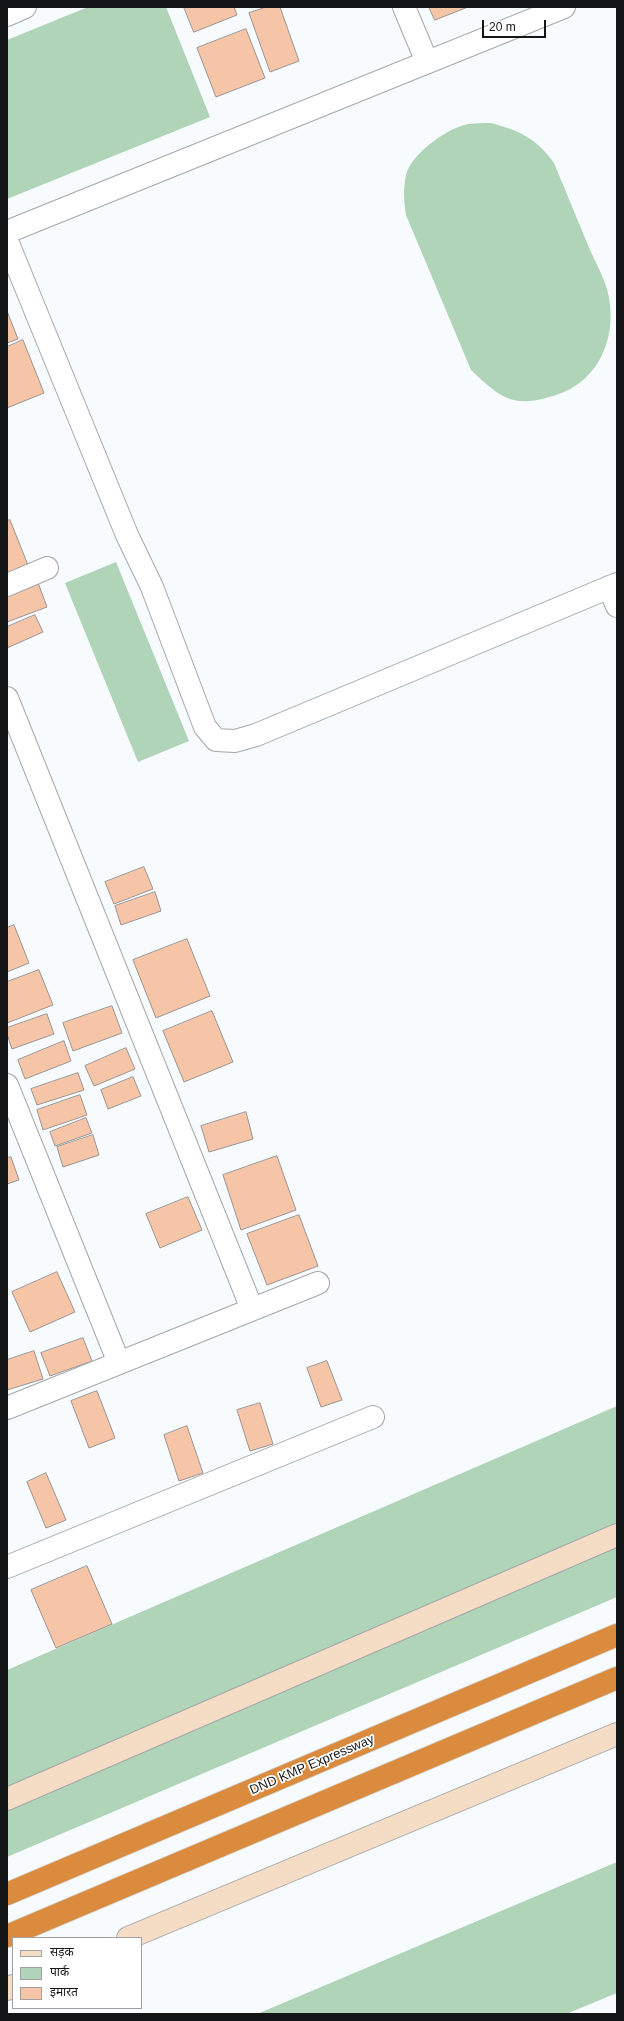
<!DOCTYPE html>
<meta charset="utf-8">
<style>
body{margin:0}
#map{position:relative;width:624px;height:2021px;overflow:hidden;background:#f8fbfe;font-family:Helvetica,"Noto Sans Devanagari",sans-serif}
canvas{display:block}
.frame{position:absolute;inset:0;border:8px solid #141516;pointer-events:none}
.legend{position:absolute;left:12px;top:1937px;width:130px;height:72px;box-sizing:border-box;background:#fff;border:1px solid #a1a1a2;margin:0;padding:5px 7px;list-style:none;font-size:12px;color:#141516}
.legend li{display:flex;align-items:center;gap:8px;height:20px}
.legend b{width:20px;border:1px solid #a1a1a2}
.scale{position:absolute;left:482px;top:20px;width:64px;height:18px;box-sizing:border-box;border:2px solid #141516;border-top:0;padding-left:5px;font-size:12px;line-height:14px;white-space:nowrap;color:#141516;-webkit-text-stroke:3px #fff;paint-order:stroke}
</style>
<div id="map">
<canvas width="624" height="2021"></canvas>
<div class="frame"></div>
<ul class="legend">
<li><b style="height:5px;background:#f4dcc5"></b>सड़क</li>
<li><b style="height:11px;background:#afd4b7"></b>पार्क</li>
<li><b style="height:11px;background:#f6c5a7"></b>इमारत</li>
</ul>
<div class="scale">20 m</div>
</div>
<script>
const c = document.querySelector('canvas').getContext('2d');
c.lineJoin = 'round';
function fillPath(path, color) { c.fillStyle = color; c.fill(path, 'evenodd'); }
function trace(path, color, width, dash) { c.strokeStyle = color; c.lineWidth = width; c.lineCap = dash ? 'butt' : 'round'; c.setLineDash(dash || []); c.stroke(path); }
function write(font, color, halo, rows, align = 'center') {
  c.font = font + ' Helvetica,sans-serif'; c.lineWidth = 3.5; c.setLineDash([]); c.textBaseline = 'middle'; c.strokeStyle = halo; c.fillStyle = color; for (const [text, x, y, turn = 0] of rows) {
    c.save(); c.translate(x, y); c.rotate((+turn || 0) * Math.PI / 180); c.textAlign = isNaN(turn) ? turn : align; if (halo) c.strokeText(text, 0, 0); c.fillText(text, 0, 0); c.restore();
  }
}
const green = new Path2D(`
 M 88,7 L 166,7 L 210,117 L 7,199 L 7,40 Z
 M 491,123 C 520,131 536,138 554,163 C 566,192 578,221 590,250 C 596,263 603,276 607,289 C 619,333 601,381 556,395 C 513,409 502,399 471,370 L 406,215 C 404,202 403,189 406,175 C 411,154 448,127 469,124 C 476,123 484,123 491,123 Z
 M 116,562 L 189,741 L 138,762 L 65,583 Z
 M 617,1406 L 617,1597 L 7,1857 L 7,1670 Z
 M 617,1862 L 617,1993 L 566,2014 L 257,2014 Z`);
const building = new Path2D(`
 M 184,7 L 234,7 L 237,15 L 194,32 Z
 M 267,7 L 280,7 L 299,61 L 270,72 L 249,13 Z
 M 429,7 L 468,7 L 435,20 Z
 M 246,29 L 265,78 L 216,97 L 197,48 Z
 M 7,311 L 18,339 L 7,343 Z
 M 23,340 L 44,393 L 7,408 L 7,347 Z
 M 10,520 L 30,570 L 7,579 L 7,521 Z
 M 37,580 L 47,607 L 7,622 L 7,591 Z
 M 35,615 L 43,632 L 7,648 L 7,627 Z
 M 144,867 L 153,889 L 114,904 L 105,882 Z
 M 155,892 L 161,911 L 121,925 L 115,906 Z
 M 14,925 L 29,963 L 7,972 L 7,928 Z
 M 187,939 L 210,996 L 156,1018 L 133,960 Z
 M 39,970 L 53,1005 L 7,1023 L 7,982 Z
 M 112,1006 L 122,1033 L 73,1051 L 63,1023 Z
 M 212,1011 L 233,1062 L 184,1082 L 163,1031 Z
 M 47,1014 L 54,1034 L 12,1049 L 7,1034 L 7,1028 Z
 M 64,1041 L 71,1061 L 25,1079 L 18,1060 Z
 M 126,1048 L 135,1069 L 94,1086 L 85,1066 Z
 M 78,1073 L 84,1090 L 37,1105 L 31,1089 Z
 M 133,1077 L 141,1096 L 108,1109 L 101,1090 Z
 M 80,1095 L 87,1115 L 43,1130 L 37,1110 Z
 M 246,1112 L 253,1139 L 209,1152 L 201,1126 Z
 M 86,1118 L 92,1133 L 55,1146 L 50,1132 Z
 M 93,1135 L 99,1155 L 63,1167 L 57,1147 Z
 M 277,1156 L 296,1210 L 241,1230 L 223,1175 Z
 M 11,1157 L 19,1180 L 7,1184 L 7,1158 Z
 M 188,1197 L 202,1230 L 160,1248 L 146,1214 Z
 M 299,1215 L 318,1266 L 267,1285 L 247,1234 Z
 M 57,1272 L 75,1312 L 30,1332 L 12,1292 Z
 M 83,1338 L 92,1361 L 50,1376 L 41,1353 Z
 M 34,1351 L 43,1379 L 7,1390 L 7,1360 Z
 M 327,1361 L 342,1400 L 321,1407 L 307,1368 Z
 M 97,1391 L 115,1438 L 89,1448 L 71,1401 Z
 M 260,1403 L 273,1444 L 250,1451 L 237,1410 Z
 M 187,1426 L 203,1473 L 179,1481 L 164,1435 Z
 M 46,1473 L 66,1520 L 46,1528 L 27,1482 Z
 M 87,1566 L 112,1624 L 56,1648 L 31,1590 Z`);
const street = new Path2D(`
 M 404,7 L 427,62
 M 7,15 L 25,7
 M 7,232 L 564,7
 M 7,241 L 127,535 L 152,587 L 205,727 L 216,740 L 235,741 L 256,735 L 617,584
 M 7,585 L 47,568
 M 609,587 L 617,606
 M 7,698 L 252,1309
 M 7,1085 L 119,1363
 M 7,1408 L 318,1283
 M 7,1567 L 373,1417`);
const secondary = new Path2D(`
 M 7,1799 L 617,1535
 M 128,1938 L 617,1734
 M 7,1989 L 13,1986`);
const highway = new Path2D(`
 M 7,1894 L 617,1635
 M 7,1936 L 617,1678`);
const streetNames = [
 ["DND KMP Expressway",312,1765,-23]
];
fillPath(green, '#afd4b7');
fillPath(building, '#f6c5a7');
trace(building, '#989492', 1);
trace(street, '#a4a7aa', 24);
trace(secondary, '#a4a7aa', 24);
trace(highway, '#d5d5d5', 24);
trace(street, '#fff', 22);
trace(secondary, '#f4dcc5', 22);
trace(highway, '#da8b3d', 22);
write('13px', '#141516', '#fff', streetNames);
</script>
